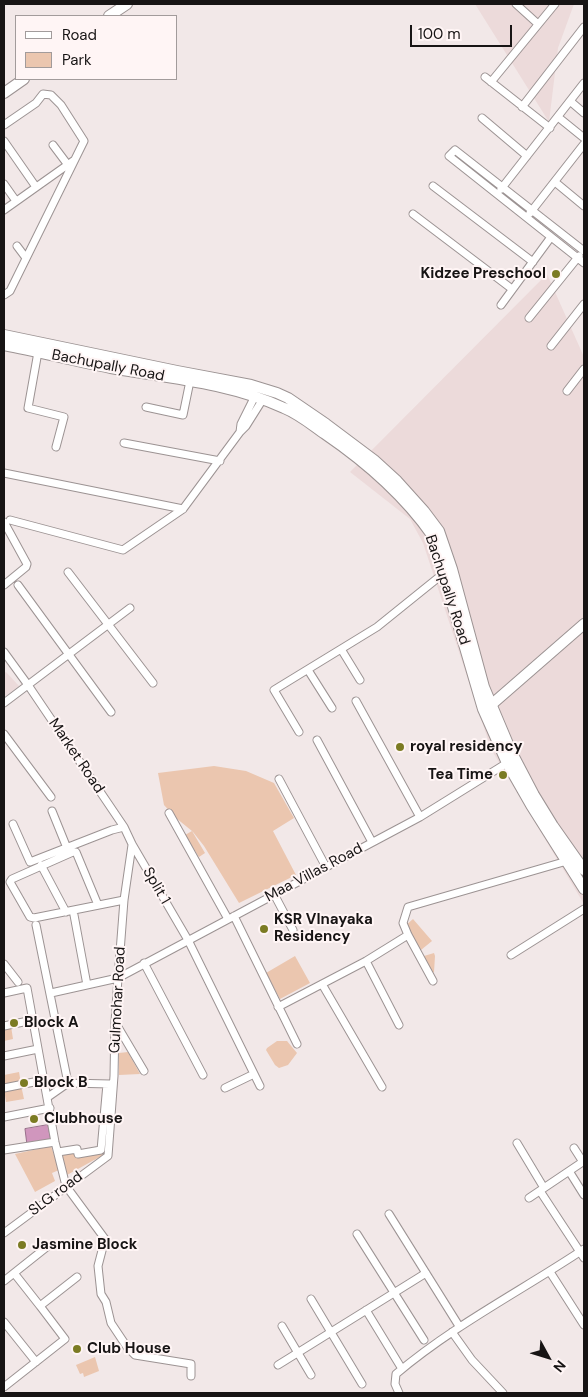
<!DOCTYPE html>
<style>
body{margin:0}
#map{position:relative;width:588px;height:1397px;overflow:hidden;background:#f2e8e8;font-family:"DM Sans",sans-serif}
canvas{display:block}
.frame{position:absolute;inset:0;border:5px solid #171414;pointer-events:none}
.legend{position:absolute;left:15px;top:15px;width:162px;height:65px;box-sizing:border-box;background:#fff5f5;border:1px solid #a29b9b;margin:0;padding:6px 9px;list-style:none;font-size:15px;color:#171414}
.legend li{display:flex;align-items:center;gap:10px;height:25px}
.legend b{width:25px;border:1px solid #a29b9b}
.north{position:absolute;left:523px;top:1332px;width:50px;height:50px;-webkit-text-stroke:4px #fff5f5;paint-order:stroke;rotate:129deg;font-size:14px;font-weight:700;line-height:20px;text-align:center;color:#171414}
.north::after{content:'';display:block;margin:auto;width:18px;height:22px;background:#171414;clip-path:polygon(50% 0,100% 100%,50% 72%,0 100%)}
.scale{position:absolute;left:410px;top:25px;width:102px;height:22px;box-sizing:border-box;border:2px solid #171414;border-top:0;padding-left:6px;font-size:15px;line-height:18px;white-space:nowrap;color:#171414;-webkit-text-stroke:4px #fff5f5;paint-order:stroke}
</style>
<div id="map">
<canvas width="588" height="1397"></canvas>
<div class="frame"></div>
<ul class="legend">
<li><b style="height:6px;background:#fff"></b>Road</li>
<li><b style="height:14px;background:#ebc6af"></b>Park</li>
</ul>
<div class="north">N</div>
<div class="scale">100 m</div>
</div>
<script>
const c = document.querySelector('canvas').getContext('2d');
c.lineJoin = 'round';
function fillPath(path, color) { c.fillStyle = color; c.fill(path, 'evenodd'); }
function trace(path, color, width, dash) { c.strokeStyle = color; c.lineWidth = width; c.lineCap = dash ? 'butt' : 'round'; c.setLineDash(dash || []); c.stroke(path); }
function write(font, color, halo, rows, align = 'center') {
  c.font = font + ' "DM Sans",sans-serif'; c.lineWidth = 4; c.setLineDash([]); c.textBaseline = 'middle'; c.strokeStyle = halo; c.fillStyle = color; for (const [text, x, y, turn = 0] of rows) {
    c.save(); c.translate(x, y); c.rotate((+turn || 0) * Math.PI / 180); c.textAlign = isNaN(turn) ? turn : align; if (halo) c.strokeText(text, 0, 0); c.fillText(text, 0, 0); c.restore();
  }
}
const built = new Path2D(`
 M 475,4 L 574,4 L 558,48 L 549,122 Z
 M 547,274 L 584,357 L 584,904 L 491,749 L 423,543 L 410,519 L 350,472 Z
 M 6,672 L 19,686 L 4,697 L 4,673 Z`);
const green = new Path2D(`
 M 214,766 L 246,771 L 274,783 L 294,818 L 273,831 L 296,875 L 239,903 L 204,846 L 193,832 L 192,831 L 205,853 L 199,857 L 185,835 L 192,831 L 176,818 L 164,805 L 158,773 Z
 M 413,919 L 432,941 L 421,950 L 405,926 Z
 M 434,953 L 435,956 L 434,972 L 431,974 L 424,956 Z
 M 295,956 L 310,983 L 280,999 L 266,973 Z
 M 11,1026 L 13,1039 L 4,1041 L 4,1028 Z
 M 277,1041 L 287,1041 L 297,1053 L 288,1065 L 279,1068 L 275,1065 L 266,1050 L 267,1048 Z
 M 128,1052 L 140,1074 L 119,1075 L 119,1053 Z
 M 19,1072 L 21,1084 L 4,1087 L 4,1075 Z
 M 21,1085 L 24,1099 L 6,1102 L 4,1089 Z
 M 51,1146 L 59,1170 L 52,1173 L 55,1181 L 35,1192 L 15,1154 Z
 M 76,1151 L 77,1156 L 104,1151 L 105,1154 L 67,1175 L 61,1153 Z
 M 95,1357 L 99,1371 L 84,1377 L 83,1373 L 80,1374 L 76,1365 Z`);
const water = new Path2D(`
 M 48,1125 L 51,1141 L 27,1145 L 25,1129 Z`);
const street = new Path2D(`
 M 516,4 L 538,24
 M 485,77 L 550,128
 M 491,82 L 555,4
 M 570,101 L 584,113
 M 522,107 L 584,27
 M 558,117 L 584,138
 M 482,118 L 527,156
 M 4,125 L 36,103 L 43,94 L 51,95 L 61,105 L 84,141 L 10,291 L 4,295
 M 4,141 L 36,187
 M 53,145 L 68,165
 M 555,182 L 584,206
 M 4,184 L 16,201
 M 433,186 L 533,262
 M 501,189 L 584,83
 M 4,210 L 73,161
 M 530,213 L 584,144
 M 413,214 L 512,289
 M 17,246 L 26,258
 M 584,251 L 455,150 L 449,156 L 584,263
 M 501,305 L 551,237
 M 529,318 L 579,256
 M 551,346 L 584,304
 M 38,352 L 28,408 L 64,417 L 56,447
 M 567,391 L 584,369
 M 255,396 L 241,424 L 240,432 L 246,426 L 263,399
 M 146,407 L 183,415 L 190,381
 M 124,443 L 220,461
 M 4,473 L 183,509
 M 10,520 L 123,550 L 183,509 L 240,432
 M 4,522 L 27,564 L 26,567 L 4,585
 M 68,572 L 153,683
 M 18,585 L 111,712
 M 341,649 L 360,680
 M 4,652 L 28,685 L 124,827 L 132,844 L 188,940 L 260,1086
 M 308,670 L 332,708
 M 356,701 L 420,817
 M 4,703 L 130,608
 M 299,732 L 274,690 L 377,627 L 444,573
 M 4,734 L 51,797
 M 317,740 L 372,842
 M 279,779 L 326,867
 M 52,811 L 67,848
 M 169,813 L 228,919
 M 13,824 L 30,862 L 112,830 L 124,827
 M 41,865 L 66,912
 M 274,894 L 293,930
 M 98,905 L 76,852 L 73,852 L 12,879 L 10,882 L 30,917 L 34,918 C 64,912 94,906 124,900
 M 74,915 L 87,985
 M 234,916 L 297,1044
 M 36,925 L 68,1083
 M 511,955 L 584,909
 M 366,961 L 399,1025
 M 144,963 L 203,1075
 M 4,964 L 18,982
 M 433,981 L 408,935 L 403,923 L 408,907 L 567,861
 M 322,984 L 382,1087
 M 4,993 L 27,988 L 55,1142 L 66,1186 L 105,1239 L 98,1266 L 101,1294 L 106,1302 L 111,1323 L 127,1347 L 135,1355 L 191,1364 L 191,1376
 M 51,993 L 118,978 L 420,817 L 507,763
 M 278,1007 L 366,961 L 408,935
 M 115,1022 L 144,1071
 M 4,1026 L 33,1020
 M 4,1056 L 38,1049
 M 4,1088 L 44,1080
 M 225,1088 L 254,1074
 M 48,1097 L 68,1083 L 110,1084
 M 4,1117 L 50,1108
 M 517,1143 L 544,1188
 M 574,1148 L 583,1162
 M 4,1150 L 55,1142
 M 58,1152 L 77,1149 L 78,1154 L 101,1150 L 107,1084
 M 569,1171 L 584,1195
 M 540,1191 L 584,1258
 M 529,1198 L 584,1161
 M 389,1214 L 459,1326
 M 4,1233 L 108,1156 L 114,1076 L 115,1022 L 118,978 L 124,900 L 132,845
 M 357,1234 L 424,1340
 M 550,1272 L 584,1325
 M 14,1273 L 40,1306 L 77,1277
 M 4,1281 L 48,1246
 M 311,1299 L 362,1384
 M 366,1310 L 402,1369
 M 4,1322 L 36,1362
 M 282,1326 L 311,1375
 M 452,1332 L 472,1360 L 503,1393
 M 278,1365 L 426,1273
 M 4,1387 L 65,1339 L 40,1306
 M 399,1393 L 395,1384 L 396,1374 C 454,1325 521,1291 584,1249`);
const secondary = new Path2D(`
 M 109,16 L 127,4
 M 4,93 L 24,79
 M 491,705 L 584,624`);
const primary = new Path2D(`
 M 4,335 L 177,371 L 251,385 L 277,393 L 288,398 L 326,424 L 374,460 L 397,481 L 424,511 L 439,531 L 452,569 L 484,687 L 511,751 L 534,795 L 553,826 L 584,870
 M 4,345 C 40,352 75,361 111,368 C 169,378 230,383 284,408 C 299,414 312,425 325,434 C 366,462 403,494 432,535 L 483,709 L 507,763 L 531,805 L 584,889`);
const markers = [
 [556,274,5,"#7b7b23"],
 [400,747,5,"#7b7b23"],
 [503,775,5,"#7b7b23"],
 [264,929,5,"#7b7b23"],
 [14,1023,5,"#7b7b23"],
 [24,1083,5,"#7b7b23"],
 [34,1119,5,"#7b7b23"],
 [22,1245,5,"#7b7b23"],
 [77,1349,5,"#7b7b23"]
];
const poiNames = [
 ["Kidzee Preschool",546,274,"right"],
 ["royal residency",410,747],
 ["Tea Time",493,775,"right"],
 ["KSR VInayaka",274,920],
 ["Residency",274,937],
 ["Block A",24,1023],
 ["Block B",34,1083],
 ["Clubhouse",44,1119],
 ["Jasmine Block",32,1245],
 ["Club House",87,1349]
];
const streetNames = [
 ["Bachupally Road",108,366,11],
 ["Bachupally Road",447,590,72],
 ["Market Road",76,756,56],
 ["Maa Villas Road",314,873,-28],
 ["Split 1",156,886,60],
 ["Gulmohar Road",118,1000,-87],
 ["SLG road",56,1194,-37]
];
fillPath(built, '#ecdada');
fillPath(green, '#ebc6af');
fillPath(water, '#d096bd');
trace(water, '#986f8a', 1);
trace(street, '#9c9393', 9);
trace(secondary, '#9c9393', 12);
trace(primary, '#9c9393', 12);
trace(street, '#fff', 7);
trace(secondary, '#fff', 10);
trace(primary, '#fff', 10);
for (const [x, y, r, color] of markers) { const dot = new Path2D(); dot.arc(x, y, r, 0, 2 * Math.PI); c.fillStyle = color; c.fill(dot); trace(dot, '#fff5f5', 2); }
write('bold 15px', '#171414', '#fff5f5', poiNames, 'left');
write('15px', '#171414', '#fff5f5', streetNames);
</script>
